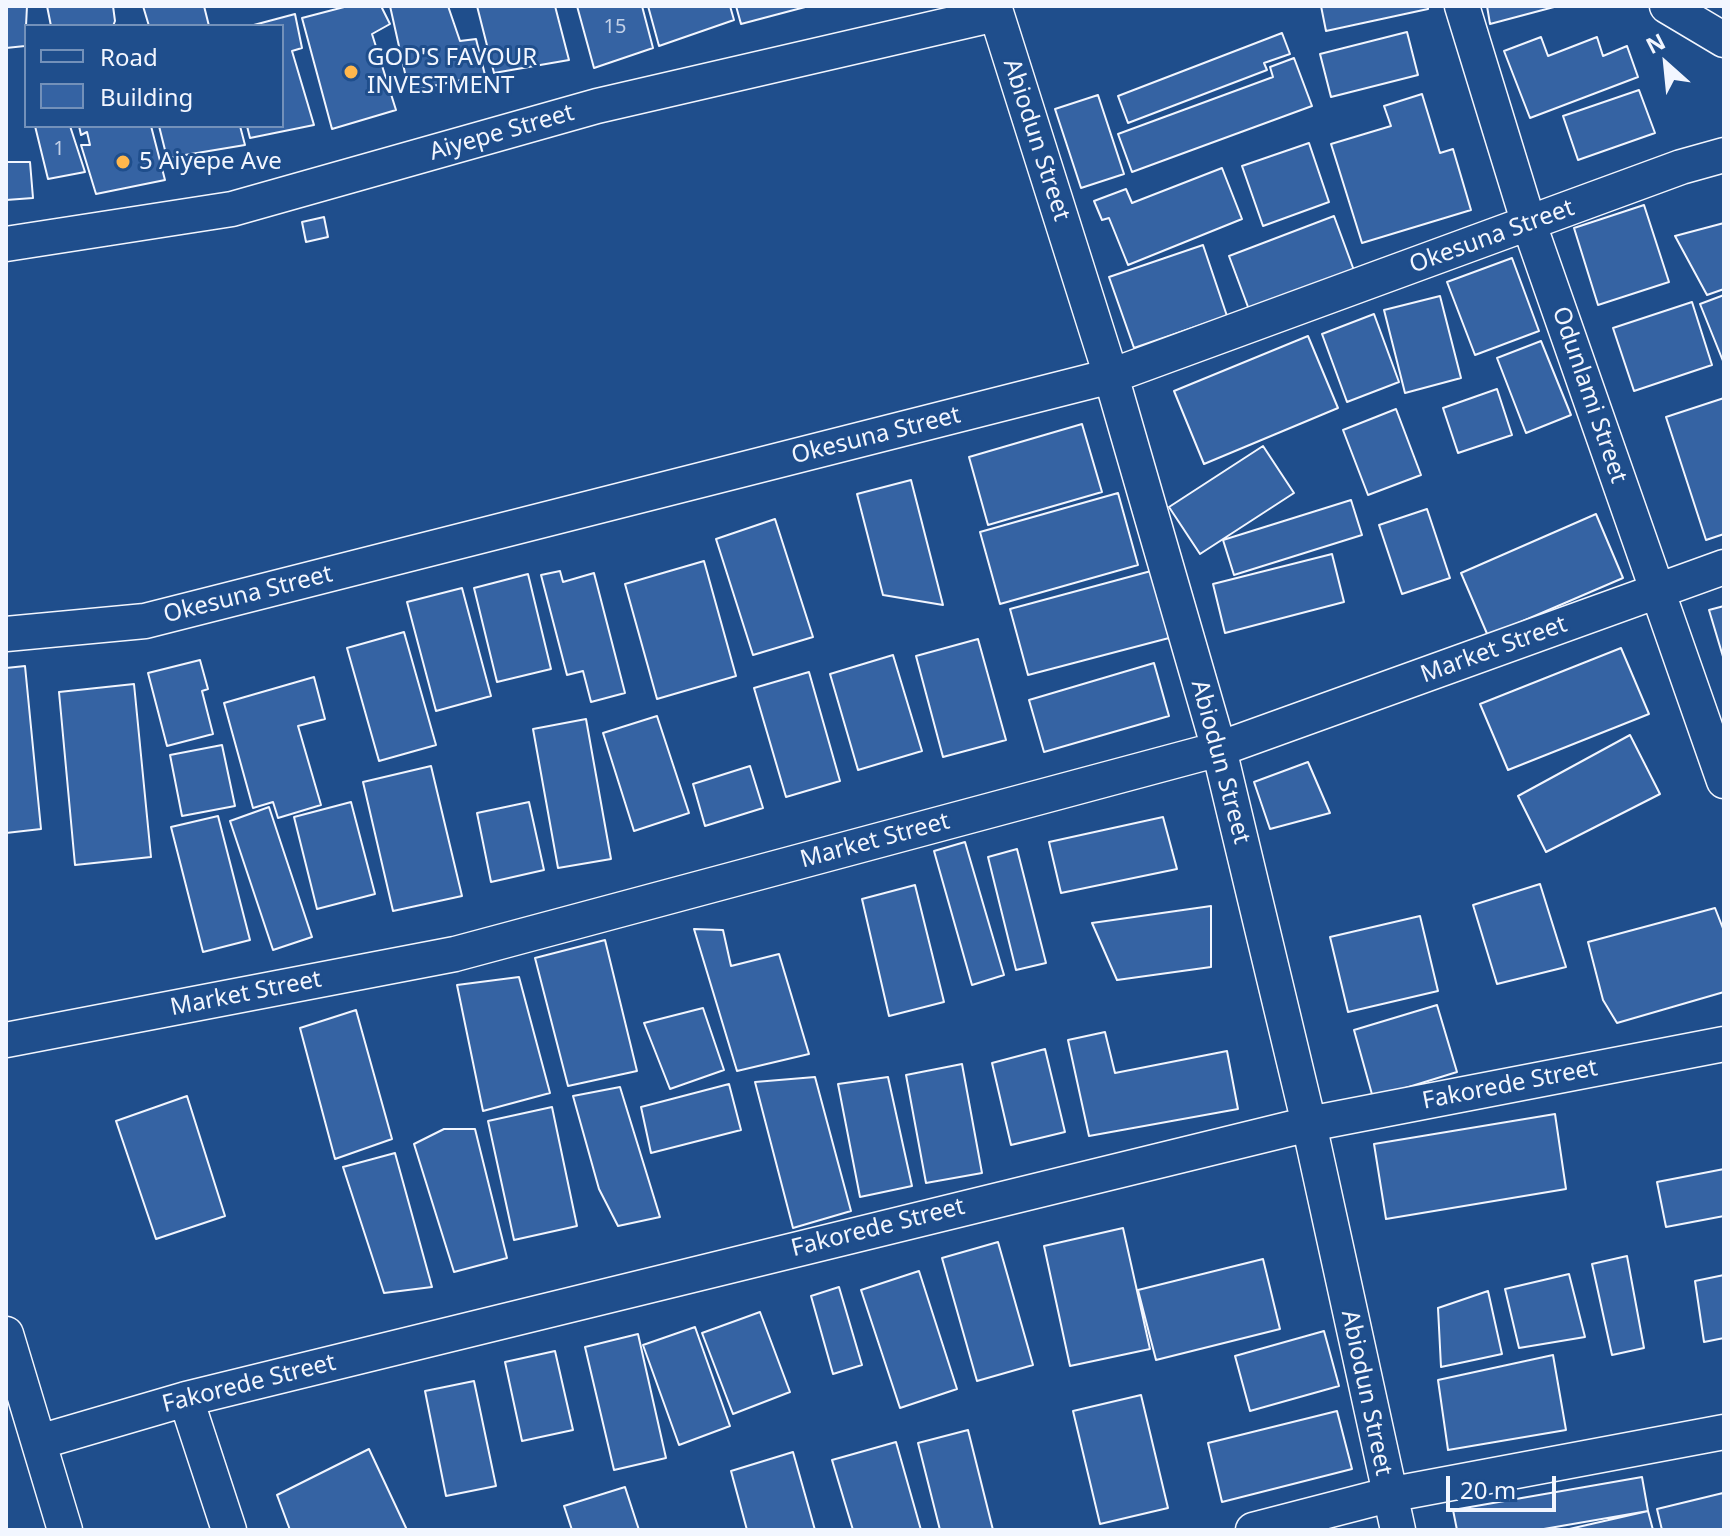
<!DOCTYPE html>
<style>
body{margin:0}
#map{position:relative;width:1730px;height:1536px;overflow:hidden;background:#1f4e8c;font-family:"Noto Sans",sans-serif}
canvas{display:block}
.frame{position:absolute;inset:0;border:8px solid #f2f6ff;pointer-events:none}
.legend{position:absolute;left:24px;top:24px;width:260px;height:104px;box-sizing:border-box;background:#1f4e8c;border:2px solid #7391ba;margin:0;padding:10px 14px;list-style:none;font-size:24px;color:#f2f6ff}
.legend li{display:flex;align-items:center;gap:16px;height:40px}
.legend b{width:40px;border:2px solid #7391ba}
.north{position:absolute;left:1626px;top:24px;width:80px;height:80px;-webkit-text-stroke:6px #1f4e8c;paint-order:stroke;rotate:333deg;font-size:22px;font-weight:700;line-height:32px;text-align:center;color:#f2f6ff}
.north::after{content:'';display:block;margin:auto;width:28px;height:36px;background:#f2f6ff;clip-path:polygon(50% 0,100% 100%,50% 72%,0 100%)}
.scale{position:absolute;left:1446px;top:1476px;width:110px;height:36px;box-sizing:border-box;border:4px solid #f2f6ff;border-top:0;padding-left:10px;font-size:24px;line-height:28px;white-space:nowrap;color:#f2f6ff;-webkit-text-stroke:6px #1f4e8c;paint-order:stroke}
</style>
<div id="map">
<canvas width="1730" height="1536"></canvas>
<div class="frame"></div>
<ul class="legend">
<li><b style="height:10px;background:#1f4e8c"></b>Road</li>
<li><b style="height:22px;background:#3563a3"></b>Building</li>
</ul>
<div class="north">N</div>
<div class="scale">20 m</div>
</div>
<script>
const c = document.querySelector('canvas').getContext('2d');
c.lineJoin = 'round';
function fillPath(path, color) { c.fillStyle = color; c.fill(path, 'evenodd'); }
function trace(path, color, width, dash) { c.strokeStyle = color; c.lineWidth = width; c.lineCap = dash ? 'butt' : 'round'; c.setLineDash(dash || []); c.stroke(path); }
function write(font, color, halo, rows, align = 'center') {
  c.font = font + ' "Noto Sans",sans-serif'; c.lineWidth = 6; c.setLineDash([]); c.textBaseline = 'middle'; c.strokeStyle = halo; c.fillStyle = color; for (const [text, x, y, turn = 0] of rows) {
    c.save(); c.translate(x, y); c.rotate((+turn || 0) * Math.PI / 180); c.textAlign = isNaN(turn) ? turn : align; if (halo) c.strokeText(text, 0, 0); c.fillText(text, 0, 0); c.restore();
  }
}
const building = new Path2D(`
 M 6,6 L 27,6 L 25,46 L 6,48 Z
 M 47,6 L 113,6 L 115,21 L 113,26 L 51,26 Z
 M 143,6 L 204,6 L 209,26 L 149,26 Z
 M 348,6 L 381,6 L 390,24 L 372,34 L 396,110 L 332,129 L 302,18 Z
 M 390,6 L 448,6 L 460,41 L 476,39 L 485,75 L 409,91 Z
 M 477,6 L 555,6 L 569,60 L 494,73 Z
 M 577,6 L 642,6 L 653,48 L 594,68 Z
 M 648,6 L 730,6 L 734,20 L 659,46 Z
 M 736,6 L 809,6 L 741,24 Z
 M 1321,6 L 1428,6 L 1428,9 L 1326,31 Z
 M 1487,6 L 1554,6 L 1554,7 L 1490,24 Z
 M 295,14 L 302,48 L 292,51 L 314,125 L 250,138 L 247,126 L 282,126 L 282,26 L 250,26 Z
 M 1407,32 L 1418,75 L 1331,97 L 1320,54 Z
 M 1282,33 L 1290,54 L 1264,63 L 1267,70 L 1128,123 L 1118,96 Z
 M 1541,37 L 1548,56 L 1597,37 L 1603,56 L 1627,46 L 1638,77 L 1530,118 L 1504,51 Z
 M 1294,58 L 1312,106 L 1132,172 L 1118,134 L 1273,77 L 1270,67 Z
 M 1639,90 L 1655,133 L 1578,160 L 1563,116 Z
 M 1422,94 L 1440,153 L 1453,149 L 1471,210 L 1362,243 L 1331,144 L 1391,126 L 1384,106 Z
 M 1098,95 L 1124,174 L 1081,188 L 1055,109 Z
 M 35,126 L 70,126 L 85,172 L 48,179 Z
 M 79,126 L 151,126 L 165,180 L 96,194 L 81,145 L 90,145 L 87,132 L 81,135 Z
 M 159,126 L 240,126 L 245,145 L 167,158 Z
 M 1309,143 L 1329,202 L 1263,226 L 1242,166 Z
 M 6,162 L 30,162 L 33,198 L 6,200 Z
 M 1222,168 L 1242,219 L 1128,265 L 1109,218 L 1102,220 L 1094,201 L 1126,189 L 1132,203 Z
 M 1644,205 L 1669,282 L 1598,305 L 1574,228 Z
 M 1334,216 L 1356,276 L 1251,315 L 1229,256 Z
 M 324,217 L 328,237 L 306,242 L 302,222 Z
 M 1724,223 L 1724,289 L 1707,295 L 1675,236 Z
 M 1203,245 L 1227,316 L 1134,348 L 1109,277 Z
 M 1512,258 L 1539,331 L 1475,355 L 1447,282 Z
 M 1724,295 L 1724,361 L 1723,361 L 1700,304 Z
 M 1440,296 L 1461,378 L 1405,393 L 1384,310 Z
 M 1692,302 L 1712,365 L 1634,391 L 1613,328 Z
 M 1374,314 L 1399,382 L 1347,402 L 1322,334 Z
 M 1308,336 L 1338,408 L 1204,464 L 1174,391 Z
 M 1541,341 L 1571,415 L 1526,433 L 1497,358 Z
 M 1497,389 L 1512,435 L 1458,453 L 1443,408 Z
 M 1724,398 L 1724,534 L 1706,540 L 1666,417 Z
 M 1396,409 L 1421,475 L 1368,495 L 1343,430 Z
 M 1082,424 L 1102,492 L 988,525 L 969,457 Z
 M 1263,446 L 1294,493 L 1200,554 L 1169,507 Z
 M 911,480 L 943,605 L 883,595 L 857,494 Z
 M 1118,493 L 1138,565 L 1000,604 L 980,532 Z
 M 1351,500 L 1362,535 L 1234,575 L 1223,540 Z
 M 1427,509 L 1450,578 L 1402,594 L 1379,525 Z
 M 1596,514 L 1623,578 L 1488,636 L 1461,573 Z
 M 775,519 L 813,637 L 753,655 L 716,539 Z
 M 1332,554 L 1344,602 L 1225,633 L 1213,584 Z
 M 704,561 L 736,676 L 657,699 L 625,584 Z
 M 560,571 L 563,582 L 594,573 L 625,693 L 591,702 L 583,671 L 567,675 L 541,575 Z
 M 1151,571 L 1169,638 L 1028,675 L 1010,609 Z
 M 528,574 L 551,669 L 497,682 L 474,588 Z
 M 462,588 L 491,696 L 436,711 L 407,602 Z
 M 1724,606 L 1724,660 L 1709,610 Z
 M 404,632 L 436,745 L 379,761 L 347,648 Z
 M 978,639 L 1006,740 L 943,757 L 916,656 Z
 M 1621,648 L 1649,714 L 1508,770 L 1480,704 Z
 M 893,655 L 922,751 L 858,770 L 830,674 Z
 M 200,660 L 208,689 L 202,691 L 213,734 L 167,746 L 148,673 Z
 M 1154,663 L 1169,716 L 1044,752 L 1029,700 Z
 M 25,666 L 41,829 L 6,833 L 6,668 Z
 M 809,672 L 840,781 L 786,797 L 754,688 Z
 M 314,677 L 325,719 L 298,726 L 321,805 L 278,818 L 273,802 L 253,808 L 224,703 Z
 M 134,684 L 151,857 L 75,865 L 59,692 Z
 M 657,716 L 689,813 L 634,831 L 603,733 Z
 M 586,719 L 611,859 L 558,868 L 533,729 Z
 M 1630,735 L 1660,794 L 1546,852 L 1518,796 Z
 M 222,745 L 235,806 L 182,816 L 170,755 Z
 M 1308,762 L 1330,813 L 1270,829 L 1254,782 Z
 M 431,766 L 462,896 L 393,911 L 363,782 Z
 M 750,766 L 763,808 L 705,826 L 693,784 Z
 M 351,802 L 375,894 L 317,909 L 294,817 Z
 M 529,802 L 544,870 L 491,882 L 477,813 Z
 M 269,807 L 312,937 L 273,950 L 230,821 Z
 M 218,816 L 250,940 L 203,952 L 171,827 Z
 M 1163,817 L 1177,869 L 1061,893 L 1049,842 Z
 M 965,842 L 1004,975 L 972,985 L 934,851 Z
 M 1017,849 L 1046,963 L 1016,970 L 988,857 Z
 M 1540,884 L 1566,967 L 1497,984 L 1473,905 Z
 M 915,885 L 944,1002 L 889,1016 L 862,899 Z
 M 1211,906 L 1211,967 L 1117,980 L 1092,923 Z
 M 1715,908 L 1724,931 L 1724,992 L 1617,1023 L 1603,1000 L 1588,942 Z
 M 1420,916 L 1438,991 L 1348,1012 L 1330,937 Z
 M 694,929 L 723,930 L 731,966 L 779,954 L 809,1054 L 737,1071 Z
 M 605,940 L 637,1071 L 568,1086 L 535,958 Z
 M 519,977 L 550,1093 L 483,1111 L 457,985 Z
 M 1437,1005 L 1457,1072 L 1373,1098 L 1354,1030 Z
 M 703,1008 L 724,1070 L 670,1089 L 644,1023 Z
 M 356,1010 L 392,1139 L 335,1159 L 300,1028 Z
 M 1105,1032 L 1115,1073 L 1227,1051 L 1238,1109 L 1089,1136 L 1068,1040 Z
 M 1045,1049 L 1065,1132 L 1011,1145 L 992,1063 Z
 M 962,1064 L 982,1173 L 926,1183 L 906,1075 Z
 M 815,1077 L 851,1211 L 793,1228 L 755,1082 Z
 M 888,1077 L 912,1186 L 860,1197 L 838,1084 Z
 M 729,1084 L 741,1130 L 651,1153 L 641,1107 Z
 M 620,1087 L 660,1217 L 618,1226 L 599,1189 L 573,1096 Z
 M 187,1096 L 225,1216 L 156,1239 L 116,1121 Z
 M 552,1107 L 577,1226 L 514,1240 L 488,1121 Z
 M 1555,1114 L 1566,1189 L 1386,1219 L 1374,1144 Z
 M 444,1129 L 475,1129 L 507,1258 L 454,1272 L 414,1144 Z
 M 395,1153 L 432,1287 L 384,1293 L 343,1167 Z
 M 1724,1169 L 1724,1216 L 1666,1227 L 1657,1182 Z
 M 1123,1228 L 1150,1349 L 1070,1366 L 1044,1246 Z
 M 998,1242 L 1033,1365 L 977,1381 L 942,1258 Z
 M 1627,1256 L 1644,1348 L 1612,1355 L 1592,1264 Z
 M 1263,1259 L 1280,1329 L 1156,1360 L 1138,1290 Z
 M 919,1271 L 957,1389 L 900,1408 L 861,1290 Z
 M 1569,1274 L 1585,1337 L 1519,1348 L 1505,1289 Z
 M 1724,1275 L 1724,1338 L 1704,1342 L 1695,1281 Z
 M 839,1287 L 862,1365 L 833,1374 L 811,1296 Z
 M 1488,1291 L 1502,1354 L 1441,1367 L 1438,1308 Z
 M 760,1312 L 790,1392 L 733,1414 L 702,1333 Z
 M 695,1327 L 730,1426 L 679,1445 L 643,1345 Z
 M 1324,1331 L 1339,1386 L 1250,1411 L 1235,1356 Z
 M 638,1334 L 666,1458 L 614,1470 L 585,1347 Z
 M 555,1351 L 573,1430 L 522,1441 L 505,1362 Z
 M 1553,1355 L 1566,1430 L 1448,1450 L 1438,1380 Z
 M 474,1381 L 496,1486 L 446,1496 L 425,1391 Z
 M 1141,1395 L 1168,1508 L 1100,1524 L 1073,1411 Z
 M 1337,1411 L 1352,1469 L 1222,1502 L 1208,1443 Z
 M 968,1430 L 993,1530 L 940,1530 L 918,1443 Z
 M 896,1442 L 921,1530 L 853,1530 L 832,1460 Z
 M 369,1449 L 407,1530 L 290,1530 L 277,1495 Z
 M 793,1452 L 815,1530 L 747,1530 L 731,1471 Z
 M 1642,1477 L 1648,1511 L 1538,1530 L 1457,1530 L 1453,1510 Z
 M 625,1487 L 639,1530 L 572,1530 L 564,1506 Z
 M 1723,1493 L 1724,1530 L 1662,1530 L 1657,1509 Z
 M 1648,1511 L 1653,1530 L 1565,1530 Z`);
const minor = new Path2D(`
 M 994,6 L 1111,376 L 1219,749 L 1309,1124 L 1398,1530
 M 1462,6 L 1529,224 L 1724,781
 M 1667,6 L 1724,40
 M 6,244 L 232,209 L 597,106 L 996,14
 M 6,634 L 145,621 L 1111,376 L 1681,167 L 1724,155
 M 6,1040 L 455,954 L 1219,749 L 1724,567
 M 6,1334 L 65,1530
 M 186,1399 L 229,1530
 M 39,1442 L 186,1399 L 1309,1124 L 1724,1044
 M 1253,1530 L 1388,1495 L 1724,1432`);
const markers = [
 [351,72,8,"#ffb74d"],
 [123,162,8,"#ffb74d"]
];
const numberNames = [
 ["15",615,27],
 ["1",59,149]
];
const poiNames = [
 ["GOD'S FAVOUR",367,58],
 ["INVESTMENT",367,86],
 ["5 Aiyepe Ave",139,162]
];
const streetNames = [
 ["Aiyepe Street",502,133,-16],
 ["Abiodun Street",1036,140,72],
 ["Okesuna Street",1492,237,-20],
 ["Odunlami Street",1589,395,71],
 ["Okesuna Street",876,436,-14],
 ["Okesuna Street",248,595,-14],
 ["Market Street",1494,650,-20],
 ["Abiodun Street",1220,762,75],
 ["Market Street",875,841,-15],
 ["Market Street",246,994,-11],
 ["Fakorede Street",1510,1085,-11],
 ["Fakorede Street",878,1228,-14],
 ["Fakorede Street",249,1384,-14],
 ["Abiodun Street",1366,1393,78]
];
fillPath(building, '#3563a3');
trace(building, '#f2f6ff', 2);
trace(minor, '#f2f6ff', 37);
trace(minor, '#1f4e8c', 34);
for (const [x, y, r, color] of markers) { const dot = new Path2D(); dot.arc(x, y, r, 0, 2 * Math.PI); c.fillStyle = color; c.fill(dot); trace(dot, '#1f4e8c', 3); }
write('20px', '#c3d1e8', null, numberNames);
write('24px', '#f2f6ff', '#1f4e8c', poiNames, 'left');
write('24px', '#f2f6ff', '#1f4e8c', streetNames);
</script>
